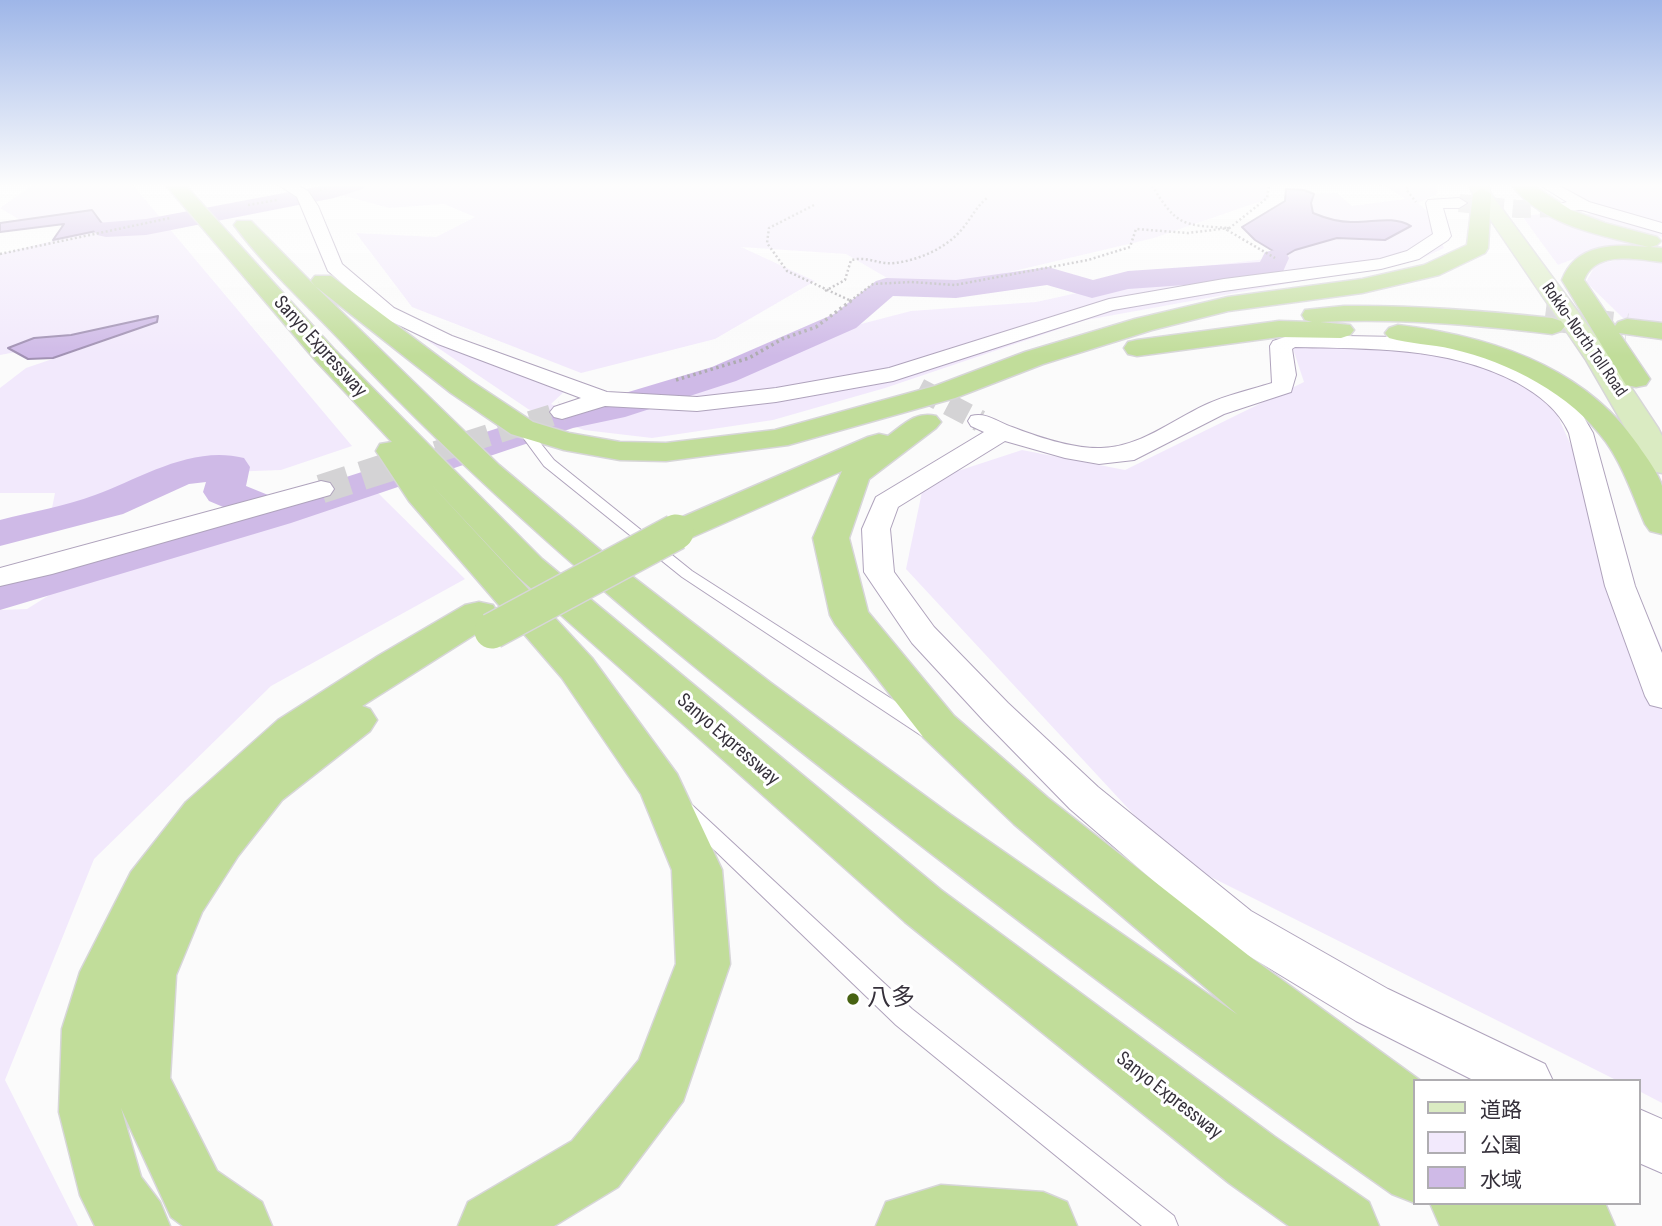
<!DOCTYPE html>
<meta charset="utf-8">
<style>
body{margin:0}
#map{position:relative;width:1662px;height:1226px;overflow:hidden;background:#fbfbfb;font-family:"Sofia Sans Condensed","Noto Sans JP",sans-serif}
canvas{display:block}
.legend{position:absolute;left:1413px;top:1079px;width:228px;height:126px;box-sizing:border-box;background:#fff;border:2px solid #afadb1;margin:0;padding:9px 12px;list-style:none;font-size:21px;color:#36313b}
.legend li{display:flex;align-items:center;gap:14px;height:35px}
.legend b{width:35px;border:2px solid #afadb1}
</style>
<div id="map">
<canvas width="1662" height="1226"></canvas>
<ul class="legend">
<li><b style="height:9px;background:#daebc2"></b>道路</li>
<li><b style="height:19px;background:#f2e9fc"></b>公園</li>
<li><b style="height:19px;background:#cfbae7"></b>水域</li>
</ul>
</div>
<script>
const c = document.querySelector('canvas').getContext('2d');
c.lineJoin = 'round';
function fillPath(path, color) { c.fillStyle = color; c.fill(path, 'evenodd'); }
function trace(path, color, width, dash) { c.strokeStyle = color; c.lineWidth = width; c.lineCap = dash ? 'butt' : 'round'; c.setLineDash(dash || []); c.stroke(path); }
function write(font, color, halo, rows, align = 'center') {
  c.font = font + ' "Sofia Sans Condensed","Noto Sans JP",sans-serif'; c.lineWidth = 6; c.setLineDash([]); c.textBaseline = 'middle'; c.strokeStyle = halo; c.fillStyle = color; for (const [text, x, y, turn = 0] of rows) {
    c.save(); c.translate(x, y); c.rotate((+turn || 0) * Math.PI / 180); c.textAlign = isNaN(turn) ? turn : align; if (halo) c.strokeText(text, 0, 0); c.fillText(text, 0, 0); c.restore();
  }
}
const green = new Path2D(`
 M 34,184 L 132,184 L 352,446 L 281,470 L 228,472 L 49,523 L 55,493 L 0,493 L 0,388 L 26,368 L 114,338 L 158,317 L 71,335 L 34,338 L 9,349 L 16,352 L 0,355 L 0,254 L 105,228 L 43,217 L 20,220 L 0,208 Z
 M 364,184 L 1266,184 L 1270,198 L 1154,238 L 976,280 L 894,282 L 846,254 L 741,247 L 815,281 L 715,339 L 581,373 L 412,307 L 356,233 L 436,237 L 475,217 L 444,204 L 389,208 L 331,192 Z
 M 1383,184 L 1436,184 L 1437,194 L 1418,203 L 1430,214 L 1444,248 L 1418,260 L 1086,320 L 885,388 L 773,420 L 652,438 L 584,430 L 528,409 L 419,335 L 567,389 L 551,404 L 588,421 L 672,398 L 664,384 L 792,342 L 911,311 L 1036,302 L 1195,267 L 1283,257 C 1298,248 1318,240 1336,238 C 1369,234 1379,248 1410,226 C 1391,215 1371,224 1350,222 C 1337,222 1325,218 1313,213 L 1311,203 L 1314,194 L 1337,193 L 1352,206 L 1405,199 Z
 M 1555,184 L 1662,184 L 1662,237 L 1582,215 L 1597,212 L 1559,196 Z
 M 1542,214 L 1601,233 L 1662,247 L 1662,251 C 1622,250 1595,249 1558,265 L 1522,216 Z
 M 1629,258 L 1662,260 L 1662,324 L 1623,318 L 1586,282 L 1596,264 Z
 M 1364,340 L 1509,371 L 1551,401 L 1662,648 L 1662,1103 L 1639,1091 L 1639,1081 L 1618,1081 L 1175,859 L 906,569 L 924,482 L 1022,450 L 1125,470 L 1304,382 L 1292,346 Z
 M 376,491 L 465,579 L 271,686 L 94,859 L 5,1080 L 78,1226 L 0,1226 L 0,610 L 27,609 L 75,579 Z`);
const water = new Path2D(`
 M 1286,189 L 1304,190 L 1314,194 L 1311,203 L 1313,213 C 1325,218 1337,222 1351,222 C 1372,223 1392,215 1411,226 L 1385,240 L 1337,238 L 1295,250 L 1283,257 L 1255,240 L 1242,227 L 1285,201 Z
 M 92,210 L 106,229 L 53,240 L 64,224 L 0,232 L 0,223 Z
 M 158,316 L 157,322 L 53,358 L 28,359 L 8,348 L 34,338 L 71,335 Z`);
const river = new Path2D(`
 M 332,184 L 367,184 L 363,189 L 334,198 L 146,235 L 106,237 L 97,235 L 93,229 L 97,223 L 146,219 Z
 M 1275,250 L 1285,252 L 1289,258 L 1281,276 L 1271,279 L 1128,289 L 1092,298 L 1047,285 L 956,298 L 893,296 L 856,328 L 736,381 L 625,417 L 573,428 L 291,523 L 0,610 L 0,579 L 235,512 L 209,501 L 203,492 L 206,482 L 189,484 L 123,514 L 0,546 L 0,520 C 31,512 65,506 95,495 C 142,478 191,445 244,458 L 250,467 L 246,486 L 278,499 L 551,411 L 605,399 L 712,367 L 834,314 L 876,281 L 886,278 L 956,280 L 1048,267 L 1093,280 L 1128,271 L 1260,262 L 1265,252 Z`);
const streetTunnelFar2 = new Path2D(`
 M 1459,203 L 1518,209 L 1558,208`);
const streetTunnelFar1 = new Path2D(`
 M 919,389 L 980,421
 M 436,452 L 562,412`);
const streetTunnel = new Path2D(`
 M 321,489 L 442,450`);
const highwayTunnel = new Path2D(`
 M 1545,317 L 1627,327`);
const pathFar1 = new Path2D(`
 M 1272,184 L 1269,185 L 1267,198 L 1227,230 L 1275,258
 M 1375,184 L 1388,184
 M 1411,184 L 1406,189 L 1416,202
 M 320,190 L 341,184
 M 248,205 L 277,200
 M 814,205 L 769,228 L 767,243 L 787,271 L 849,300
 M 0,254 L 170,218
 M 825,291 L 845,280 L 851,260 C 869,256 879,265 895,263 C 919,260 947,248 963,228 C 972,217 976,207 987,198
 M 850,301 L 873,284 L 911,282 L 955,285 L 1088,260 L 1130,247 L 1136,229 L 1188,233 L 1229,228 C 1181,225 1177,226 1151,184`);
const path = new Path2D(`
 M 676,380 L 749,358 L 782,339 L 816,327 L 852,300`);
const lane = new Path2D(`
 M 522,424 L 526,425 L 554,460 L 692,571 L 934,726 L 937,731 L 934,736 L 922,736 L 682,577 L 544,466 L 516,428 Z
 M 685,802 L 692,805 L 912,1009 L 1174,1216 L 1178,1226 L 1142,1226 L 896,1025 L 678,815 L 675,810 L 678,805 Z`);
const street = new Path2D(`
 M 277,184 L 295,184 L 308,191 L 318,206 L 342,264 L 394,308 L 452,336 L 607,392 L 697,397 L 776,388 L 889,368 L 1109,299 L 1224,279 L 1380,259 L 1407,251 L 1433,234 L 1426,203 L 1428,200 L 1459,198 L 1467,203 L 1459,208 L 1443,208 L 1451,236 L 1448,240 L 1419,259 L 1381,269 L 1224,291 L 1113,310 L 893,381 L 776,402 L 697,411 L 605,406 L 562,419 L 554,417 L 550,412 L 554,407 L 581,398 L 438,344 L 380,316 L 328,271 L 297,197 Z
 M 1538,184 L 1556,184 L 1589,202 L 1662,223 L 1662,233 L 1582,210 L 1555,211 L 1553,208 L 1555,205 L 1567,202 Z
 M 1291,335 L 1399,337 L 1467,349 L 1519,367 L 1559,390 L 1576,404 L 1593,433 L 1635,586 L 1662,653 L 1662,708 L 1650,705 L 1645,696 L 1605,586 L 1569,433 C 1558,409 1539,395 1516,382 C 1446,346 1371,349 1295,347 L 1292,349 L 1296,375 L 1291,392 L 1224,414 L 1134,460 L 1099,464 L 1065,458 L 1005,441 L 898,507 L 890,529 L 894,572 L 934,627 L 1008,703 L 1098,787 L 1251,911 L 1388,989 L 1545,1064 L 1553,1081 L 1475,1081 L 1356,1021 L 1221,939 L 1070,809 L 984,721 L 912,643 L 864,572 L 862,529 L 876,497 L 984,432 L 971,426 L 968,421 L 971,416 C 987,412 997,422 1012,427 C 1038,437 1073,449 1101,448 C 1140,447 1171,421 1205,405 C 1226,395 1250,390 1272,383 L 1270,346 L 1273,341 Z
 M 321,481 L 330,483 L 334,489 L 330,495 L 52,574 L 0,586 L 0,568 Z
 M 1639,1109 L 1662,1119 L 1662,1173 L 1639,1163 Z`);
const primary = new Path2D(`
 M 1469,184 L 1487,184 L 1491,194 L 1609,354 L 1658,428 L 1662,436 L 1662,473 L 1651,471 L 1646,464 L 1586,360 L 1473,194 Z`);
const highway = new Path2D(`
 M 165,184 L 184,184 L 334,349 L 542,559 L 941,890 L 1275,1137 L 1369,1202 L 1379,1226 L 1289,1226 L 1229,1183 L 905,922 L 516,575 L 428,481 L 592,658 L 677,774 L 722,870 L 730,964 L 683,1101 L 618,1187 L 554,1226 L 458,1226 L 468,1202 L 572,1141 L 639,1060 L 676,964 L 672,870 L 641,794 L 562,678 L 409,501 L 376,451 L 380,444 L 392,442 L 316,361 Z
 M 1511,184 L 1531,184 L 1571,210 L 1605,223 L 1657,237 L 1661,241 L 1657,245 L 1650,247 L 1662,248 L 1662,262 C 1636,259 1595,250 1584,280 L 1615,326 L 1618,322 L 1627,319 L 1662,323 L 1662,339 L 1619,333 L 1650,379 L 1646,385 L 1636,387 L 1626,385 L 1562,280 C 1576,243 1615,244 1649,247 C 1603,236 1540,225 1511,184 Z
 M 1482,188 L 1491,194 L 1488,248 L 1485,253 L 1439,275 L 1362,293 L 1228,311 L 1152,330 L 1043,364 L 955,398 L 788,445 L 666,461 L 620,460 L 564,450 L 511,434 L 451,393 L 315,286 L 499,465 L 624,570 L 771,683 L 951,815 L 1238,1015 L 1014,824 L 924,738 L 835,624 L 830,615 L 813,538 L 842,471 L 688,539 L 676,542 L 664,539 L 659,532 L 664,525 L 868,437 L 879,434 L 888,436 C 904,424 916,411 936,416 L 941,422 L 936,428 L 869,479 L 849,538 L 868,612 L 954,716 L 1048,798 L 1253,959 L 1421,1081 L 1415,1081 L 1415,1203 L 1392,1194 C 1178,1044 970,886 766,724 C 616,605 473,482 342,342 C 306,304 265,267 234,225 L 237,221 L 251,221 L 315,286 L 311,281 L 315,276 L 331,276 L 471,381 L 533,422 L 569,433 L 620,442 L 666,443 L 775,430 L 935,386 L 1025,352 L 1135,319 L 1228,297 L 1362,279 L 1424,265 L 1467,245 L 1473,194 Z
 M 1344,306 C 1414,305 1483,311 1552,318 L 1561,321 L 1565,326 L 1561,331 L 1552,334 C 1475,325 1398,318 1320,322 L 1350,325 L 1354,330 L 1350,335 L 1341,338 L 1279,337 L 1137,356 L 1128,354 L 1124,348 L 1128,342 L 1137,340 L 1279,321 L 1312,322 L 1305,320 L 1302,315 L 1305,310 Z
 M 1398,325 C 1489,336 1584,366 1638,445 C 1646,457 1658,472 1662,486 C 1662,500 1662,520 1662,534 L 1650,531 L 1645,524 C 1633,496 1623,466 1606,442 C 1571,394 1509,362 1452,349 C 1431,344 1410,344 1389,338 L 1385,333 L 1389,328 Z
 M 479,602 L 493,605 L 498,614 L 493,623 L 362,706 L 370,709 L 377,720 L 370,731 L 282,800 L 238,856 L 202,912 L 176,975 L 170,1078 L 217,1171 L 262,1202 L 272,1226 L 183,1226 L 171,1217 L 121,1108 L 141,1177 L 160,1202 L 170,1226 L 95,1226 L 80,1195 L 59,1112 L 62,1029 L 80,972 L 131,872 L 186,802 L 278,720 L 378,656 L 465,605 Z
 M 941,1185 L 1043,1192 L 1067,1202 L 1077,1226 L 876,1226 L 886,1202 Z
 M 1430,1203 L 1605,1203 L 1615,1226 L 1440,1226 Z`);
const highwayBridge = new Path2D(`
 M 492,631 L 676,532`);
const markers = [
 [853,999,7,"#476212"]
];
const farStreetnames = [
 ["Rokko-North Toll Road",1584,340,55]
];
const streetNames = [
 ["Sanyo Expressway",320,347,48],
 ["Sanyo Expressway",728,740,41],
 ["Sanyo Expressway",1169,1096,38]
];
const nearPoinames = [
 ["八多",867,999]
];
fillPath(green, '#f2e9fc');
fillPath(water, '#cfbae7');
trace(water, '#a191b3', 2);
fillPath(river, '#cfbae7');
trace(streetTunnelFar2, '#d4d3d5', 18, [18, 9]);
trace(streetTunnelFar1, '#d4d3d5', 22, [22, 11]);
trace(streetTunnel, '#d4d3d5', 29, [29, 14]);
trace(highwayTunnel, '#d4d3d5', 27, [27, 14]);
trace(lane, '#afa3bc', 2);
trace(street, '#afa3bc', 2);
trace(primary, '#d7d6d8', 3);
trace(highway, '#d7d6d8', 3);
trace(pathFar1, '#adabaf', 2.5, [2, 2.5]);
trace(path, '#adabaf', 3.5, [2.5, 3.5]);
fillPath(lane, '#fff');
fillPath(street, '#fff');
fillPath(primary, '#daebc2');
fillPath(highway, '#c1dd9a');
trace(highwayBridge, '#d7d6d8', 38, []);
trace(highwayBridge, '#c1dd9a', 35);
const sky = c.createLinearGradient(0, 0, 0, 356);
sky.addColorStop(0, '#9eb6e8');
sky.addColorStop(0.52, '#fdfdfd');
sky.addColorStop(1, '#fdfdfd00');
c.fillStyle = sky;
c.fillRect(0, 0, 1662, 356);
for (const [x, y, r, color] of markers) { const dot = new Path2D(); dot.arc(x, y, r, 0, 2 * Math.PI); c.fillStyle = color; c.fill(dot); trace(dot, '#fff', 2.5); }
write('18px', '#36313b', '#fff', farStreetnames);
write('21px', '#36313b', '#fff', streetNames);
write('24px', '#36313b', '#fff', nearPoinames, 'left');
</script>
